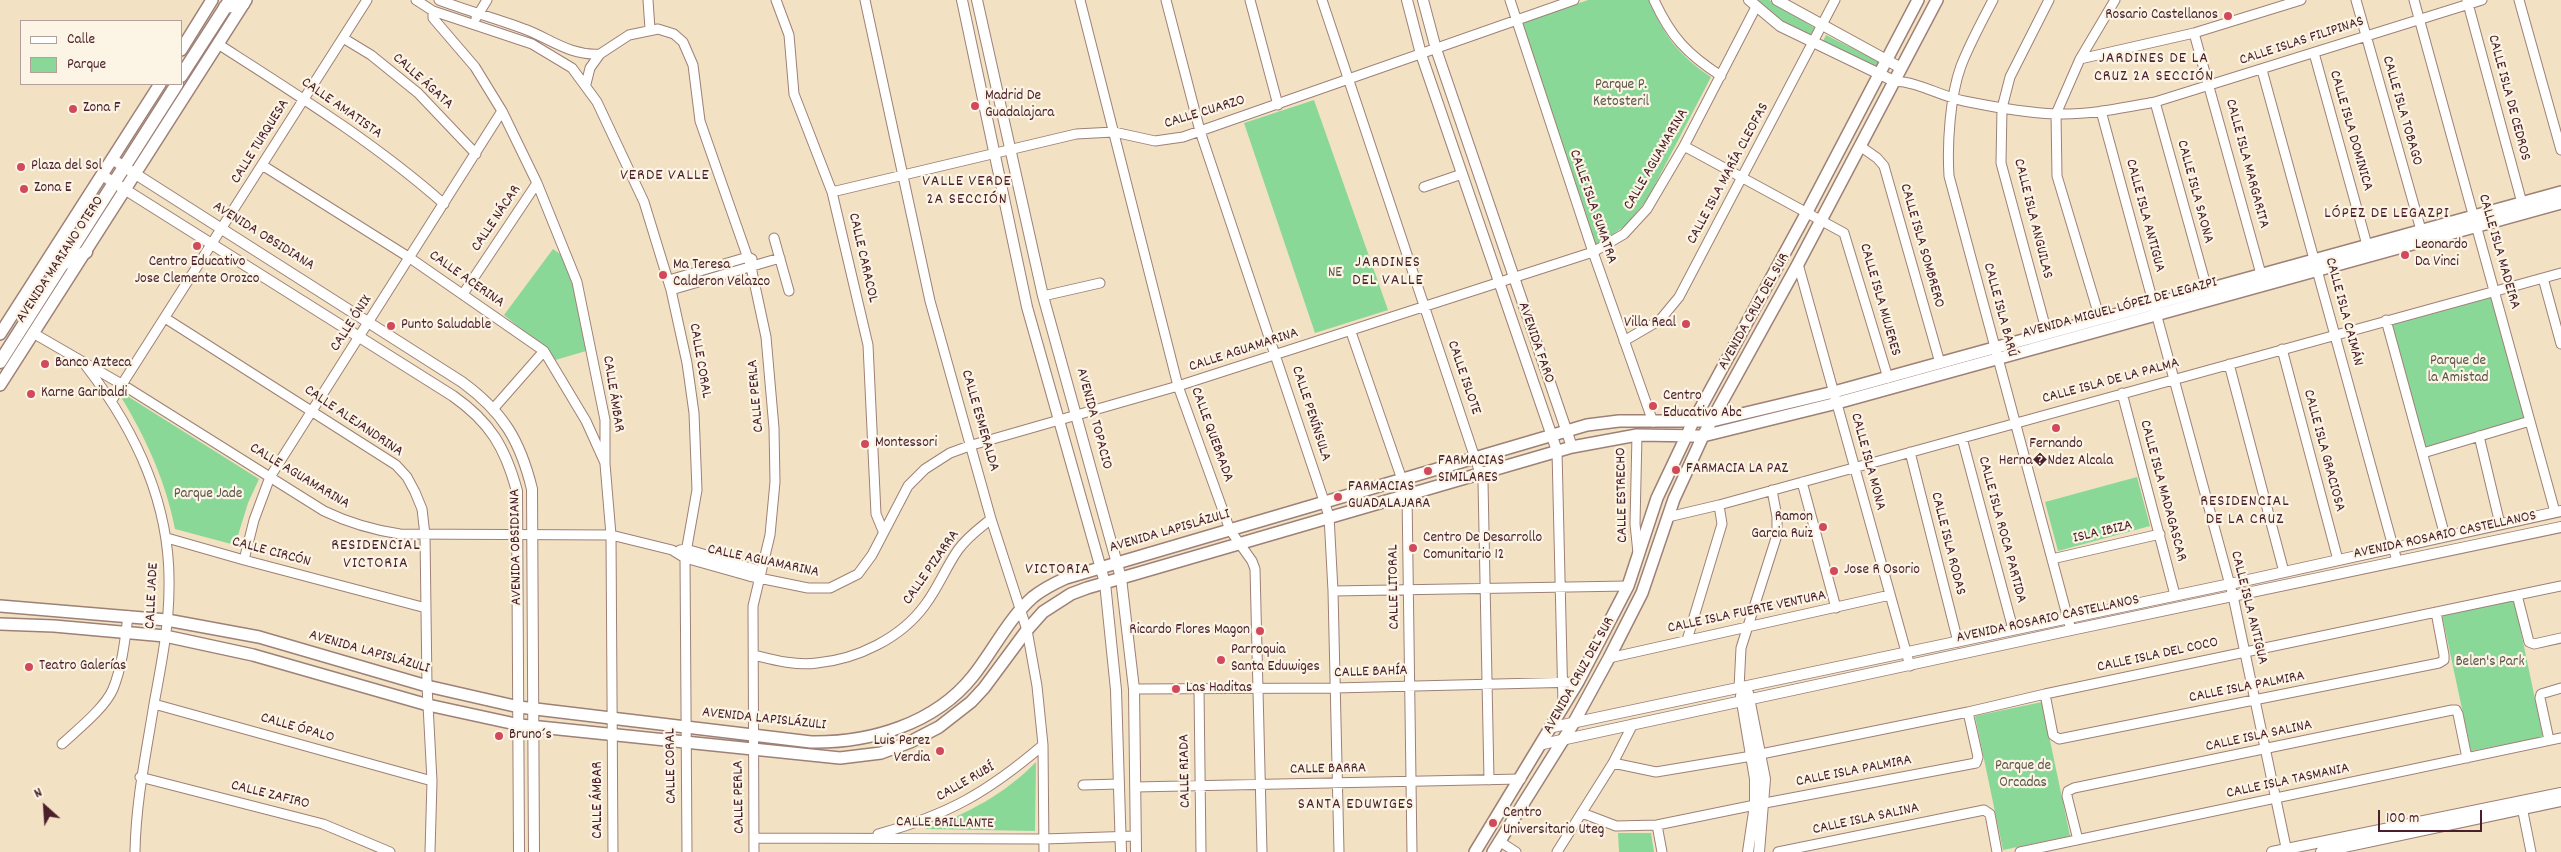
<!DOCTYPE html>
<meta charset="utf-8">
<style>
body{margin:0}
#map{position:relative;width:2561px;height:852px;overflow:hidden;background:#f3e1c3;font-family:Dekko,sans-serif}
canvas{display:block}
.legend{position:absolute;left:20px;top:20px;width:162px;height:65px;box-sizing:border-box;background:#fcf5e5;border:1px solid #b59f9b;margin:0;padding:6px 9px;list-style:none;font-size:15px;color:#4a1f2b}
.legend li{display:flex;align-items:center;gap:10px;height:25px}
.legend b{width:25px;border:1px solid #b59f9b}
.north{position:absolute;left:20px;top:782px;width:50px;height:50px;-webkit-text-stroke:4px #fcf5e5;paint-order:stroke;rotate:334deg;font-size:14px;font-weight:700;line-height:20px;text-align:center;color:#4a1f2b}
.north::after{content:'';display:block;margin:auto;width:18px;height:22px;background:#4a1f2b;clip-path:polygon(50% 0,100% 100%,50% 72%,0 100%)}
.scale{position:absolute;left:2378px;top:810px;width:104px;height:22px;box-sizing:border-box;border:2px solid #4a1f2b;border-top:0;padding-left:6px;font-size:15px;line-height:18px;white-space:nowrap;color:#4a1f2b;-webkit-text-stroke:4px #fcf5e5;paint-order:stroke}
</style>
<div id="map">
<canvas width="2561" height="852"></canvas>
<ul class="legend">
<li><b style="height:6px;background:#fff"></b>Calle</li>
<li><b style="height:14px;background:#8ad897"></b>Parque</li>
</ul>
<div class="north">N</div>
<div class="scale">100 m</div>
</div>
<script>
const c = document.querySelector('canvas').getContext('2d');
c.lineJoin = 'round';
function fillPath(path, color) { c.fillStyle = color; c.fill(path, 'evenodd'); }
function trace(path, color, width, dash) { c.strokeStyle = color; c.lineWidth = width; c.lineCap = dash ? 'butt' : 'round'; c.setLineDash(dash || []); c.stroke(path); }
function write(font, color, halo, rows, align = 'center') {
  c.font = font + ' Dekko,sans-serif'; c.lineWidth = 4.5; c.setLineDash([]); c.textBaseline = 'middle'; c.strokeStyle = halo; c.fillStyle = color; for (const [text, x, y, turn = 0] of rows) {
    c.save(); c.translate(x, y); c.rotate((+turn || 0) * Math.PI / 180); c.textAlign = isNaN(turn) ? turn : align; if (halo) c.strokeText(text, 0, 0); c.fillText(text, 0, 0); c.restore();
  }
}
const green = new Path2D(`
 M 1588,0 L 1650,0 C 1662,35 1681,57 1711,77 L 1647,200 L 1626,225 L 1596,246 L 1521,23 Z
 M 1752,0 L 1769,0 L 1815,28 L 1811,38 L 1778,20 Z
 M 1826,35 L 1880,62 L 1876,70 L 1822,43 Z
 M 1314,100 L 1388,310 L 1315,333 L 1244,123 Z
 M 553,249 L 563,256 L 574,282 L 586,351 L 552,361 L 544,348 L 504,315 Z
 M 2492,294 L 2528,420 L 2425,450 L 2389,322 Z
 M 124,394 L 259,479 L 248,503 L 235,545 L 175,529 C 166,482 146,438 121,397 Z
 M 2137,477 L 2150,526 L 2058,551 L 2045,502 Z
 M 2514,599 L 2543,737 L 2471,751 L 2442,615 Z
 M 2042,702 L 2070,836 L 2003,850 L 1975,716 Z
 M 1036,762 L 1035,831 L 925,829 C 967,814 1005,794 1036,762 Z
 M 1651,833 L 1654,852 L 1619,852 L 1618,833 Z`);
const minor = new Path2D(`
 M 416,0 L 433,11 L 532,44 L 572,68 L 597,102 L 644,202 L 671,290 L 687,363 L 694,413 L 697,490 L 685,558 L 687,852
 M 439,0 C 468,11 498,19 527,30 C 552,40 571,56 600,54
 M 648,0 L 650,29
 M 776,0 L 789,35 L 794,94 L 832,192 L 868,345 L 876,514 L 883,531
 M 865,0 L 930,301 L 991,519 L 1027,630 L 1037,686 L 1043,745 L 1044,852
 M 1080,0 L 1178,386 L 1230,530 L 1252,561 L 1255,569 L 1262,852
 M 1166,0 L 1200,131 L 1329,516 L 1333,591 L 1339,852
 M 1250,0 L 1278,105
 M 1322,0 L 1483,482 L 1489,780
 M 1510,0 L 1593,252 L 1653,422
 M 1654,0 C 1671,37 1687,54 1721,76
 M 1993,0 C 1982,21 1970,43 1961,66 C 1950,96 1947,144 1949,176 L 2071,630
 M 2356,0 L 2421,230
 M 2414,0 L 2555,512
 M 2467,0 L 2522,203
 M 2519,0 L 2561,150
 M 433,11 L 433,18 L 475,67 L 502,111 L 537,183 L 577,282 L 605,420 L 605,464 L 611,535 L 613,852
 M 476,18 L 487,0
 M 2194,33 L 2261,274
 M 343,38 L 371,55 L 418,93 L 476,154
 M 218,44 C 296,94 375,143 444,204
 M 2314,53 L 2367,245
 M 2080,59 L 2194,33 L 2301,0
 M 2262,70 L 2397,561
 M 1894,81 C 1919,82 1940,96 1964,101 C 1994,107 2025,113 2056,114 C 2089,115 2122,108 2155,102 L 2482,0
 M 586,84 L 590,68 L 600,54 L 629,35 L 658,29 L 674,34 L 683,42 L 693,65 L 700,121 L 751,267 L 766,337 L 774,428 L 775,482 L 770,535 L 753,606 L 754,852
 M 2155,102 L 2207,289
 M 2101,111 L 2233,596 L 2287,852
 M 1684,146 L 1844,233 L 1888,378
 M 1860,146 L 1877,158 L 1884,166 L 1940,363
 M 262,165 L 410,258 L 544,351 L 586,421 L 605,463
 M 1424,187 L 1462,174
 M 832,192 L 1076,134 L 1114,132 L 1155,141 L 1183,137 L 1574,0
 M 774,238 L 789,291
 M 1798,264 L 1910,666
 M 2543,278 L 2561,344
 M 669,280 L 748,257 L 752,259
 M 671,290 L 780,258
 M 463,294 L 537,183
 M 1043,296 L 1100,283
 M 165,318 L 396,465 L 407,477 L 415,492 L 422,509 L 425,535 L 427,686 L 432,781 L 430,852
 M 2100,319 L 2057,176 L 2056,114 L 2080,59 L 2115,0
 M 2386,320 L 2445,536
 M 1351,332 L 1407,494 L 1412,852
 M 33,333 L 123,385 L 324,511 C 349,523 373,530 400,534 L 611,535 L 672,550 L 685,558 L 749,576 L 808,588 L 830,588 L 858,574 L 872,555 L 908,486 L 925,469 L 950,453 L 972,445 L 1178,386 L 1593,252 L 1624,234 L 1647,209 L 1684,146 L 1756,7
 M 2047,333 L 2001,163 L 2002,108 L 2010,77 L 2049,0
 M 1624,341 L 1660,320 L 1679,297 L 1835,0
 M 2282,349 L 2338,560
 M 2229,364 L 2284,572
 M 86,366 C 136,431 171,504 169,588 C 169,626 161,666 154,704 C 146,754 136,801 135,851
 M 2122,393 L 2175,595
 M 112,400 L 367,0
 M 494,408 L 544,351
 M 1637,435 L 1635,524 L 1638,553
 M 2479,436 L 2500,524
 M 1962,438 L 2013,629
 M 1557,451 L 1563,705
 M 1910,452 L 1958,642
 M 2423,453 L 2530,421
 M 1802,482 L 1836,608
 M 1668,517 L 1719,505 L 2561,273
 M 167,538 L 244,560 L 426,608
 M 680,550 L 686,549 L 761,571
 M 2052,559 L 2160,534
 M 244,560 L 254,520 L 270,477 L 502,111
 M 1333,591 L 1628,586
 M 2517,595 L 2529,642 L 2534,644 L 2561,638
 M 1687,640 L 1722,524 L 1719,505
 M 754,655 C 774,660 796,666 817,663 C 858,659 901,638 925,605 C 938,588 946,567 958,550 C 967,537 980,528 991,519
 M 1609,658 L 1890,595
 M 1739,688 L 1741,648 L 1777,535 L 1777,517 L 1772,490
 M 1134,689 L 1335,688 L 1578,682
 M 1199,689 L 1201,852
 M 2045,694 L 2053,735 L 2059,739 L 2439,663 L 2444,660 L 2444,655 L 2436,612
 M 154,704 L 432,781
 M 2549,740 L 2540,698 L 2541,694 L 2561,688
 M 62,744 C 77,730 105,708 113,689 C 122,667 125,640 128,616
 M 1761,754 L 1968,712 L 2045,694 L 2561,586
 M 1613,763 L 1656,772 L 1752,756
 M 140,777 L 323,824 L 390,852
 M 1083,785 L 1119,784
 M 1135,787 L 1521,779
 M 2521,802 L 2531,852
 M 1765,803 L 1976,763 L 1978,757 L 1968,712
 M 1582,813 L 1616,826 L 1657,825 L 1755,805
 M 1657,825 L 1662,852
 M 878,834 C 948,815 988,792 1043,745
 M 754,838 L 1044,839 L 1136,836
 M 2078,840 L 2067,796 L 2068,791 L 2074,788 L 2452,710 L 2456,710 L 2458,714 L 2467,758
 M 1499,841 L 1516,852
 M 1557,852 L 1613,763 L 1633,724
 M 1778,852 L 1984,810 L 1990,814 L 1997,852
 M 2020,852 L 2561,738`);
const tertiary = new Path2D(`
 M 962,0 L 1027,307 L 1105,583 L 1116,690 L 1121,852
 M 977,0 L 1043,296 L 1121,578 L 1134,689 L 1136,852
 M 1407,0 L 1421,54 L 1557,451
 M 1423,0 L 1436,49 L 1572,447
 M 1749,0 L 1780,26 L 1894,81
 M 1777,0 L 1901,68
 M 112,159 L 462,382 C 503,412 520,440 532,489 L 534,852
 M 102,175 L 453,396 C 490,422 505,447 517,491 L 519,852
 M 1748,693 L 1765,779 L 1759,852
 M 1741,696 L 1755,779 L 1755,805 L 1748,852
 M 1553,727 L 2230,584 L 2561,511
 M 1543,744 L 2071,630 L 2561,527
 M 2272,852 L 2561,793
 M 2321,852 L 2561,801`);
const secondary = new Path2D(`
 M 181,50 L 212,0
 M 0,334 L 160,84
 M 0,385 L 246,0
 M 0,606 L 167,620 L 259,637 L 427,686 L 519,707 L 811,742 C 870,743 935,724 973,676 C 993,651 1008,619 1033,597 C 1043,589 1055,583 1066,578 L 1587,425 L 1619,421 L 1712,421 L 1834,392 L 2561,192
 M 0,624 L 54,626 L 165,636 L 253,655 L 428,705 L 520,725 L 840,758 L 881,753 L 910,742 L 939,727 L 971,702 L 984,688 L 1027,630 L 1043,612 L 1071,594 L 1087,588 L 1572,447 L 1637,435 L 1703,436 L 1837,403 L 2561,203
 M 1475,852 L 1578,682 L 1628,586 L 1657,498 L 1693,422 L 1807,212 L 1918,0
 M 1493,852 L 1573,724 L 1609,658 L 1642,593 L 1674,499 L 1703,436 L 1798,264 L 1937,0`);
const primary = new Path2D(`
 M 225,7 L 243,4
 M 181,76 L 230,0
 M 63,264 L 86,252
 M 0,362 L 177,84`);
const markers = [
 [2228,16,5,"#d1495b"],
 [975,106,5,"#d1495b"],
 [73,109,5,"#d1495b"],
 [21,167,5,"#d1495b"],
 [24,189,5,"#d1495b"],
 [197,246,5,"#d1495b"],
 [2405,255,5,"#d1495b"],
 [663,275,5,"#d1495b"],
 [1686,324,5,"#d1495b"],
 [391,326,5,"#d1495b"],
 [45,364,5,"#d1495b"],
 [31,394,5,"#d1495b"],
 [1653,406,5,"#d1495b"],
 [2056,428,5,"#d1495b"],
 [865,444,5,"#d1495b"],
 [1676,470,5,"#d1495b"],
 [1428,471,5,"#d1495b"],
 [1338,497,5,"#d1495b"],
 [1823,527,5,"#d1495b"],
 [1413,548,5,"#d1495b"],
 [1834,571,5,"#d1495b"],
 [1260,631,5,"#d1495b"],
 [1221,660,5,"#d1495b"],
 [29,667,5,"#d1495b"],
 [1176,689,5,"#d1495b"],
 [499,736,5,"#d1495b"],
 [940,751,5,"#d1495b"],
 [1493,823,5,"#d1495b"]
];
const poiNames = [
 ["Rosario Castellanos",2218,16,"right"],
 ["Madrid De",985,97],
 ["Guadalajara",985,114],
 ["Zona F",83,109],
 ["Plaza del Sol",31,167],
 ["Zona E",34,189],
 ["Leonardo",2415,246],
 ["Da Vinci",2415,263],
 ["Centro Educativo",197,263,"center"],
 ["Jose Clemente Orozco",197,280,"center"],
 ["Ma Teresa",673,266],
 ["Calderon Velazco",673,283],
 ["Villa Real",1676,324,"right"],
 ["Punto Saludable",401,326],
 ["Banco Azteca",55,364],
 ["Karne Garibaldi",41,394],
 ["Centro",1663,397],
 ["Educativo Abc",1663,414],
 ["Montessori",875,444],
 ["Fernando",2056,445,"center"],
 ["Herna�Ndez Alcala",2056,462,"center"],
 ["FARMACIAS",1438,462],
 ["SIMILARES",1438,479],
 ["FARMACIA LA PAZ",1686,470],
 ["FARMACIAS",1348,488],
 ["GUADALAJARA",1348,505],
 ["Ramon",1813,518,"right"],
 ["Garcia Ruiz",1813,535,"right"],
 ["Centro De Desarrollo",1423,539],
 ["Comunitario 12",1423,556],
 ["Jose R Osorio",1844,571],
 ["Ricardo Flores Magon",1250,631,"right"],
 ["Parroquia",1231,651],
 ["Santa Eduwiges",1231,668],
 ["Teatro Galerías",39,667],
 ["Las Haditas",1186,689],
 ["Bruno´s",509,736],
 ["Luis Perez",930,742,"right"],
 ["Verdia",930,759,"right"],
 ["Centro",1503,814],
 ["Universitario Uteg",1503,831]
];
const streetNames = [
 ["CALLE ISLAS FILIPINAS",2302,42,-18],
 ["CALLE ÁGATA",422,82,42],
 ["CALLE ISLA DE CEDROS",2508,98,75],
 ["CALLE AMATISTA",341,109,35],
 ["CALLE ISLA TOBAGO",2401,111,74],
 ["CALLE CUARZO",1205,113,-17],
 ["CALLE ISLA DOMINICA",2350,131,74],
 ["CALLE TURQUESA",261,142,-58],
 ["CALLE AGUAMARINA",1657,160,-60],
 ["CALLE ISLA MARGARITA",2246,164,75],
 ["CALLE ISLA MARÍA CLEOFAS",1729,174,-62],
 ["CALLE ISLA SAONA",2194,192,75],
 ["CALLE ISLA SUMATRA",1592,207,71],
 ["CALLE ISLA ANTIGUA",2144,216,75],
 ["CALLE NÁCAR",497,219,-56],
 ["CALLE ISLA ANGUILAS",2032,219,76],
 ["AVENIDA OBSIDIANA",263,237,32],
 ["CALLE ISLA SOMBRERO",1921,246,74],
 ["CALLE ISLA MADEIRA",2498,252,74],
 ["CALLE CARACOL",862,258,77],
 ["AVENIDA MARIANO OTERO",61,260,-57],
 ["CALLE ACERINA",466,280,35],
 ["CALLE ISLA MUJERES",1879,300,74],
 ["AVENIDA MIGUEL LÓPEZ DE LEGAZPI",2120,309,-15],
 ["CALLE ISLA BARÚ",1999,310,75],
 ["AVENIDA CRUZ DEL SUR",1755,312,-61],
 ["CALLE ISLA CAIMÁN",2343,312,75],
 ["CALLE ÓNIX",352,324,-57],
 ["AVENIDA FARO",1535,343,71],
 ["CALLE AGUAMARINA",1244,351,-18],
 ["CALLE CORAL",699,361,80],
 ["CALLE ISLOTE",1463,378,71],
 ["CALLE ISLA DE LA PALMA",2111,382,-15],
 ["CALLE ÁMBAR",612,394,81],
 ["CALLE PERLA",757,396,-95],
 ["CALLE PENÍNSULA",1310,414,72],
 ["AVENIDA TOPACIO",1093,419,75],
 ["CALLE ESMERALDA",979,421,74],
 ["CALLE ALEJANDRINA",353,422,34],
 ["CALLE QUEBRADA",1211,435,70],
 ["CALLE ISLA GRACIOSA",2323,451,75],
 ["CALLE ISLA MONA",1867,462,75],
 ["CALLE AGUAMARINA",299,477,31],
 ["CALLE ISLA MADAGASCAR",2162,491,75],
 ["CALLE ESTRECHO",1623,495,-91],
 ["CALLE ISLA ROCA PARTIDA",2001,530,75],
 ["AVENIDA LAPISLÁZULI",1170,532,-16],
 ["ISLA IBIZA",2103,533,-13],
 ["AVENIDA ROSARIO CASTELLANOS",2445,536,-12],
 ["CALLE ISLA RODAS",1947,544,76],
 ["AVENIDA OBSIDIANA",517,547,-91],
 ["CALLE CIRCÓN",271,553,15],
 ["CALLE AGUAMARINA",763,562,12],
 ["CALLE PIZARRA",932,568,-55],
 ["CALLE LITORAL",1395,587,-91],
 ["CALLE JADE",153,596,-87],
 ["CALLE ISLA ANTIGUA",2248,608,76],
 ["CALLE ISLA FUERTE VENTURA",1747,613,-12],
 ["AVENIDA ROSARIO CASTELLANOS",2048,620,-12],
 ["AVENIDA LAPISLÁZULI",369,653,16],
 ["CALLE ISLA DEL COCO",2158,656,-12],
 ["CALLE BAHÍA",1371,673,-2],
 ["AVENIDA CRUZ DEL SUR",1580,676,-61],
 ["CALLE ISLA PALMIRA",2247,688,-11],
 ["AVENIDA LAPISLÁZULI",764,720,6],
 ["CALLE ÓPALO",297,729,16],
 ["CALLE ISLA SALINA",2259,737,-12],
 ["CALLE CORAL",672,766,-91],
 ["CALLE BARRA",1328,770,-1],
 ["CALLE RIADA",1186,771,-91],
 ["CALLE ISLA PALMIRA",1854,772,-11],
 ["CALLE ISLA TASMANIA",2288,782,-12],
 ["CALLE RUBÍ",966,783,-30],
 ["CALLE ZAFIRO",270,796,14],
 ["CALLE PERLA",740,797,-91],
 ["CALLE ÁMBAR",599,800,-90],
 ["CALLE ISLA SALINA",1866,820,-12],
 ["CALLE BRILLANTE",945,824,1]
];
const parkNames = [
 ["Parque P.",1621,86],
 ["Ketosteril",1621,103],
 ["NE",1335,274],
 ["Parque de",2458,362],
 ["la Amistad",2458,379],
 ["Parque Jade",208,495],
 ["Belen's Park",2490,663],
 ["Parque de",2023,767],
 ["Orcadas",2023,784]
];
const neighbourhoodNames = [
 ["JARDINES DE LA",2154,60],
 ["CRUZ 2A SECCIÓN",2154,78],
 ["VERDE VALLE",665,177],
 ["VALLE VERDE",967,183],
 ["2A SECCIÓN",967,201],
 ["LÓPEZ DE LEGAZPI",2387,215],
 ["JARDINES",1388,264],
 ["DEL VALLE",1388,282],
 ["RESIDENCIAL",2245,503],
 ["DE LA CRUZ",2245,521],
 ["RESIDENCIAL",376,547],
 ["VICTORIA",376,565],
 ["VICTORIA",1058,571],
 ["SANTA EDUWIGES",1356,806]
];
fillPath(green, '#8ad897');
trace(minor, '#9e8077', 11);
trace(tertiary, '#9e8077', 12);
trace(secondary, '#9e8077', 14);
trace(primary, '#9e8077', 15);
trace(minor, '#fff', 9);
trace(tertiary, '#fff', 10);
trace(secondary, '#fff', 11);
trace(primary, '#fff', 12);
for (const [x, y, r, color] of markers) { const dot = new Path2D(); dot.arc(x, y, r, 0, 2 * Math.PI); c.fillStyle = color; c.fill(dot); trace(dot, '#fcf5e5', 2); }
write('15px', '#4a1f2b', '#fcf5e5', poiNames, 'left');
write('15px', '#4a1f2b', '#fcf5e5', streetNames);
write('15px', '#5d564b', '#fcf5e5', parkNames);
c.letterSpacing = '1px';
write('16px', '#4a1f2b', '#fcf5e5', neighbourhoodNames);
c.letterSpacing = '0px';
</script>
